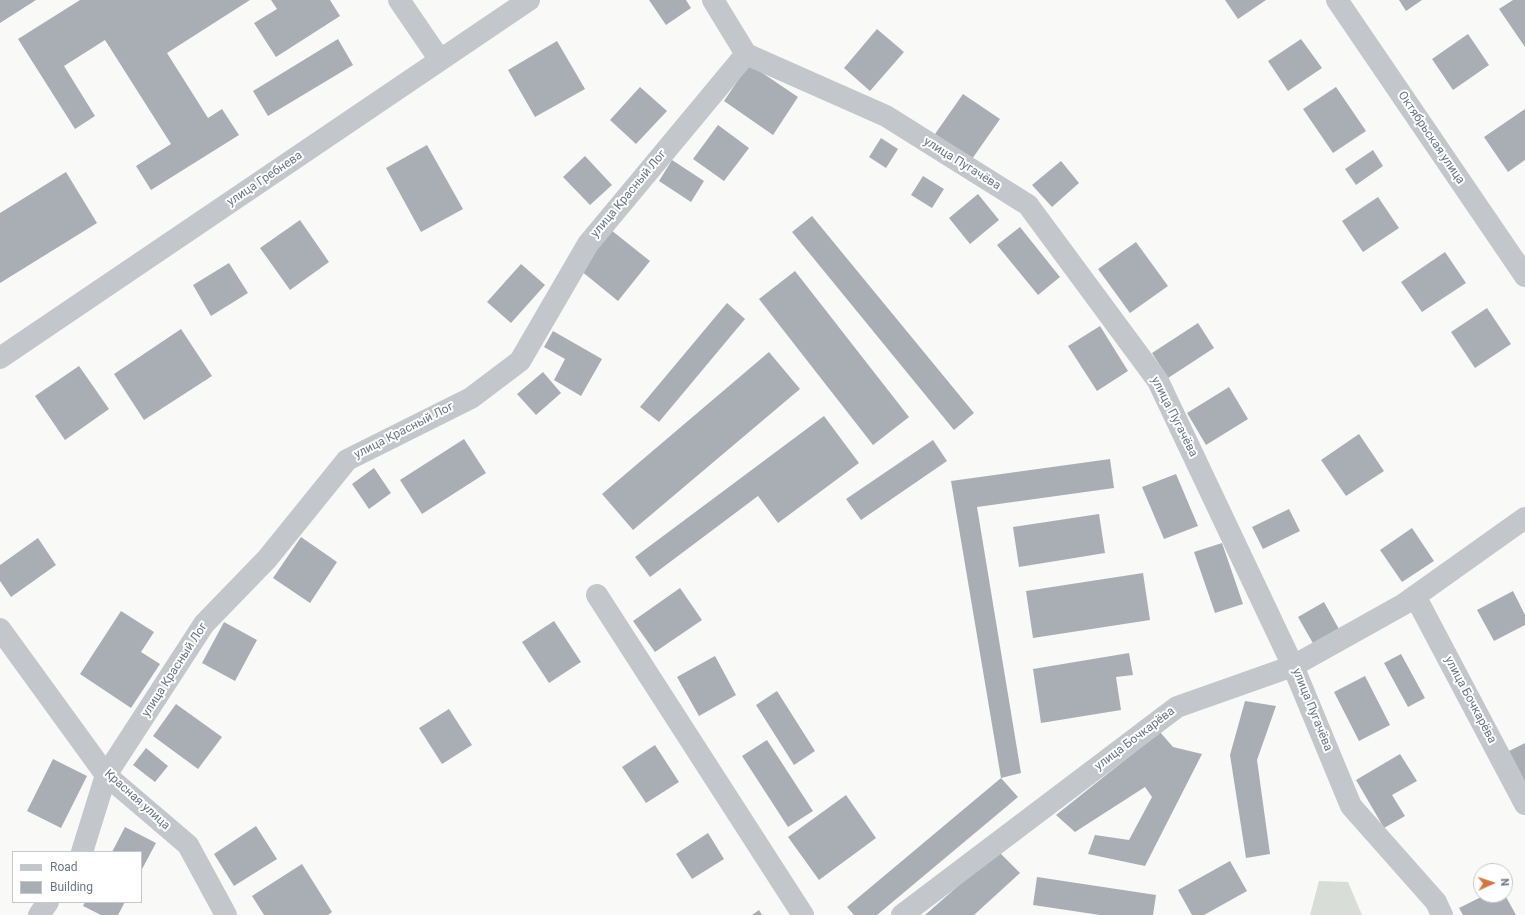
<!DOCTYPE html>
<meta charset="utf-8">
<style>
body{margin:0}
#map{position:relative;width:1525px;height:915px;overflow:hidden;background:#f9f9f7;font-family:Roboto,sans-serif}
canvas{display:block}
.legend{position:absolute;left:12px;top:851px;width:130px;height:52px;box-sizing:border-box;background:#fff;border:1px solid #c4c8ce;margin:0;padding:5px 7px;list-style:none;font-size:12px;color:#6b7685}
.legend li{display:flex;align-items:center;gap:8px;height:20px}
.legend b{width:20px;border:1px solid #c4c8ce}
.north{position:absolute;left:1473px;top:863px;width:40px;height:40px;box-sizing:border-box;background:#fff;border:1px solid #c4c8ce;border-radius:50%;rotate:87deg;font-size:11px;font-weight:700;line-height:16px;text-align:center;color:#6b7685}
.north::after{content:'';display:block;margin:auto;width:14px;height:18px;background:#d4763c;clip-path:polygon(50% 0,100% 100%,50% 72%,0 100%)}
</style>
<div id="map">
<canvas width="1525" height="915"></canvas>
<ul class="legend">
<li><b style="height:5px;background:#c3c6ca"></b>Road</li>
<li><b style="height:11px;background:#a9aeb5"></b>Building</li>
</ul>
<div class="north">N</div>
</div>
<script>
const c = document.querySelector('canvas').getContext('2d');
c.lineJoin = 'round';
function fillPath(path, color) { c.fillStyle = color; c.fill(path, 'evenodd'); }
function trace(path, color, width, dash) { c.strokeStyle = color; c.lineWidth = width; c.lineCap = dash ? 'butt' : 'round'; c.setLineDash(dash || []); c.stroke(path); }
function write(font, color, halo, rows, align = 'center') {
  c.font = font + ' Roboto,sans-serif'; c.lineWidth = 4; c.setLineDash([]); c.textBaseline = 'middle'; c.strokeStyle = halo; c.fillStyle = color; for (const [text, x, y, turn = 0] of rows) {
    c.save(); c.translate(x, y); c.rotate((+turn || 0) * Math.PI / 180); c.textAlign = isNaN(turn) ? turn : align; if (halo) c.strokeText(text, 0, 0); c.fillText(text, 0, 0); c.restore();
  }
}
const green = new Path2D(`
 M 1319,881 L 1348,882 L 1362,915 L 1310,915 Z`);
const building = new Path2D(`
 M 0,0 L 36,0 L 0,23 Z
 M 80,0 L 250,0 L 167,53 L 208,118 L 222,109 L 239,135 L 151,190 L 136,166 L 171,144 L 105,40 L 64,66 L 95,116 L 75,129 L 18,39 Z
 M 271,0 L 330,0 L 340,16 L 276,57 L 254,23 L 277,9 Z
 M 649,0 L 686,0 L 691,8 L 666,25 Z
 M 1225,0 L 1266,0 L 1238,19 Z
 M 1399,0 L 1422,0 L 1406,11 Z
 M 1513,0 L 1525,0 L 1525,47 L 1499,9 Z
 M 877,29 L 904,52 L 870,91 L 844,68 Z
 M 1468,34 L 1489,65 L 1453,90 L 1432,59 Z
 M 338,39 L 353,65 L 268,116 L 253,91 Z
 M 1301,39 L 1322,68 L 1288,91 L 1268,61 Z
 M 557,41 L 585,89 L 535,117 L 508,70 Z
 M 749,64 L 798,97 L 773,135 L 724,101 Z
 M 640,87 L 667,111 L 636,144 L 610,120 Z
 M 1336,87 L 1366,131 L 1333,153 L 1303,109 Z
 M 963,94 L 1000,119 L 972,159 L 935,134 Z
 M 1525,109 L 1525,160 L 1508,172 L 1484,137 Z
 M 718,125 L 749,148 L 724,181 L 693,159 Z
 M 881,138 L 898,149 L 886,168 L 869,157 Z
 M 427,145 L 463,209 L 421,232 L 386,168 Z
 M 1373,150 L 1383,166 L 1356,185 L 1345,169 Z
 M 585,156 L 612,185 L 590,205 L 563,177 Z
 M 672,160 L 704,181 L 691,202 L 659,181 Z
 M 1061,161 L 1079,183 L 1052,207 L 1032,185 Z
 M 66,172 L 97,223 L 0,283 L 0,213 Z
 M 923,176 L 944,189 L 932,208 L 911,195 Z
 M 978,194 L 999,220 L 970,244 L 949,218 Z
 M 1378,197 L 1399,228 L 1363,252 L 1342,221 Z
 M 812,216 L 974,413 L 954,430 L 792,232 Z
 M 300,220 L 329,262 L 290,290 L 260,248 Z
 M 1020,227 L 1060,277 L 1038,295 L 997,245 Z
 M 611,230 L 650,261 L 618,301 L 580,270 Z
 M 1136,242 L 1168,286 L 1130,313 L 1098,269 Z
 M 1445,252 L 1466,283 L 1422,312 L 1401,282 Z
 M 229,263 L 248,293 L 211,316 L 193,285 Z
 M 521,264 L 545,285 L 511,323 L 487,302 Z
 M 795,271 L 909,417 L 873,445 L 759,299 Z
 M 727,303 L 745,319 L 659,422 L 640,407 Z
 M 1487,308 L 1511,344 L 1475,368 L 1451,332 Z
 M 1198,323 L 1214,348 L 1168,378 L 1152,353 Z
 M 1100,326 L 1128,371 L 1097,391 L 1068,346 Z
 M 181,329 L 212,376 L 144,420 L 114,374 Z
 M 553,331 L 602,359 L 581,396 L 554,380 L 565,359 L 544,347 Z
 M 769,352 L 800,389 L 633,530 L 602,494 Z
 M 79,366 L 109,409 L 65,440 L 35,396 Z
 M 543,372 L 561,393 L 536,415 L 517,394 Z
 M 1229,387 L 1248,419 L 1206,445 L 1187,413 Z
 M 824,416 L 859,463 L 778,523 L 758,496 L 650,577 L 635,557 Z
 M 1359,434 L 1384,471 L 1346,496 L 1321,460 Z
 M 464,439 L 486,473 L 422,514 L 400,480 Z
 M 933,440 L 947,461 L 861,520 L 846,499 Z
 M 1110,459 L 1114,488 L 977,507 L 1021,773 L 1001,778 L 951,481 Z
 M 374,468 L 391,493 L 369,509 L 352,484 Z
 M 1176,474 L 1198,526 L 1164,539 L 1142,487 Z
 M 1289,509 L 1300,531 L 1263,549 L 1252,527 Z
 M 1099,514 L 1105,553 L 1019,567 L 1013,527 Z
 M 1412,528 L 1434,561 L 1402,582 L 1380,550 Z
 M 301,537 L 337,562 L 310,603 L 273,578 Z
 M 38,538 L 56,565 L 11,597 L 0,581 L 0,565 Z
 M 1222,543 L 1243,604 L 1215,613 L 1194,552 Z
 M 1143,573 L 1150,620 L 1033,638 L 1026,591 Z
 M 680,588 L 702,620 L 655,652 L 633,621 Z
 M 1513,591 L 1525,615 L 1525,625 L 1494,641 L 1477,610 Z
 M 1324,602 L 1340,631 L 1314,645 L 1298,617 Z
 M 121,611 L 154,632 L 141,652 L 160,664 L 131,708 L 80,674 Z
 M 554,621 L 581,662 L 549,683 L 522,642 Z
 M 224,622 L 257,640 L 235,681 L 202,663 Z
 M 1129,653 L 1133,675 L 1116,677 L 1121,710 L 1041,723 L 1033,669 Z
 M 1401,654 L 1425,698 L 1408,707 L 1384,663 Z
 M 715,656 L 736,695 L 699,716 L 677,677 Z
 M 1365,676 L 1390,725 L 1359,741 L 1334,692 Z
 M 777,691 L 815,751 L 794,765 L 756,705 Z
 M 1245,701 L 1276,706 L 1257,760 L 1270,854 L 1246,858 L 1230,755 Z
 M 176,704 L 222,737 L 198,769 L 153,736 Z
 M 449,709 L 472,745 L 442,764 L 419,728 Z
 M 1160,732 L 1173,747 L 1202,754 L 1145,866 L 1088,854 L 1095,835 L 1129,840 L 1152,797 L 1145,787 L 1075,832 L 1056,815 Z
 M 767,740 L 813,811 L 788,827 L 742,756 Z
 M 1525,743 L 1525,783 L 1507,752 Z
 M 655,745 L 679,782 L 646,803 L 622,767 Z
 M 146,748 L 168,766 L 155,782 L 133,765 Z
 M 1400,754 L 1417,781 L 1392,795 L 1405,816 L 1384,828 L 1356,780 Z
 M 53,759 L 87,776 L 61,828 L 27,811 Z
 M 1001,778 L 1018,797 L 877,915 L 854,915 L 847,907 Z
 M 846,795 L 876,838 L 819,880 L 788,837 Z
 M 256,826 L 277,859 L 234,886 L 214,854 Z
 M 125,827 L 156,843 L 141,871 L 141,852 L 112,852 Z
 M 708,833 L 724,859 L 692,879 L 676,854 Z
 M 998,851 L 1020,873 L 974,915 L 925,915 Z
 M 1230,861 L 1247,891 L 1204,915 L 1192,915 L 1178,890 Z
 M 302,864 L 332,912 L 328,915 L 264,915 L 252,896 Z
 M 1037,877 L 1156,895 L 1153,915 L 1100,915 L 1033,905 Z
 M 1485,895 L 1505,895 L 1516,915 L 1463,915 L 1459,908 Z
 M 85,902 L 125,902 L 118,915 L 101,915 L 83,906 Z
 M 759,910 L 762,915 L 752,915 Z`);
const minor = new Path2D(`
 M 399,0 L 440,60
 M 713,0 L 746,54 L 886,116 L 1028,205 L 1158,381 L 1293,666 L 1351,806 L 1436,902 L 1442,915
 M 1337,0 L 1525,276
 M 0,358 L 529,0
 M 597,595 L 803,915
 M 1415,596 L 1525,804
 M 0,629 L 106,775 L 188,845 L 226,915
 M 82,852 L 106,775 L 204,624 L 267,559 L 347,460 L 471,398 L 520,361 L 588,244 L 746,54
 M 39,915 L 48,902
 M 902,915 L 1177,707 L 1293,666 L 1404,604 L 1525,518`);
const streetNames = [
 ["Октябрьская улица",1431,138,56],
 ["улица Пугачёва",962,164,32],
 ["улица Гребнева",265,179,-34],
 ["улица Красный Лог",629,194,-50],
 ["улица Пугачёва",1174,417,63],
 ["улица Красный Лог",404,431,-27],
 ["улица Красный Лог",175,670,-57],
 ["улица Бочкарёва",1470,700,62],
 ["улица Пугачёва",1312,710,68],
 ["улица Бочкарёва",1135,739,-37],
 ["Красная улица",137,800,42]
];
fillPath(green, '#d8ded7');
fillPath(building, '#a9aeb5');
trace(minor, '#c3c6ca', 22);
write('12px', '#6b7685', '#fff', streetNames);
</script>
